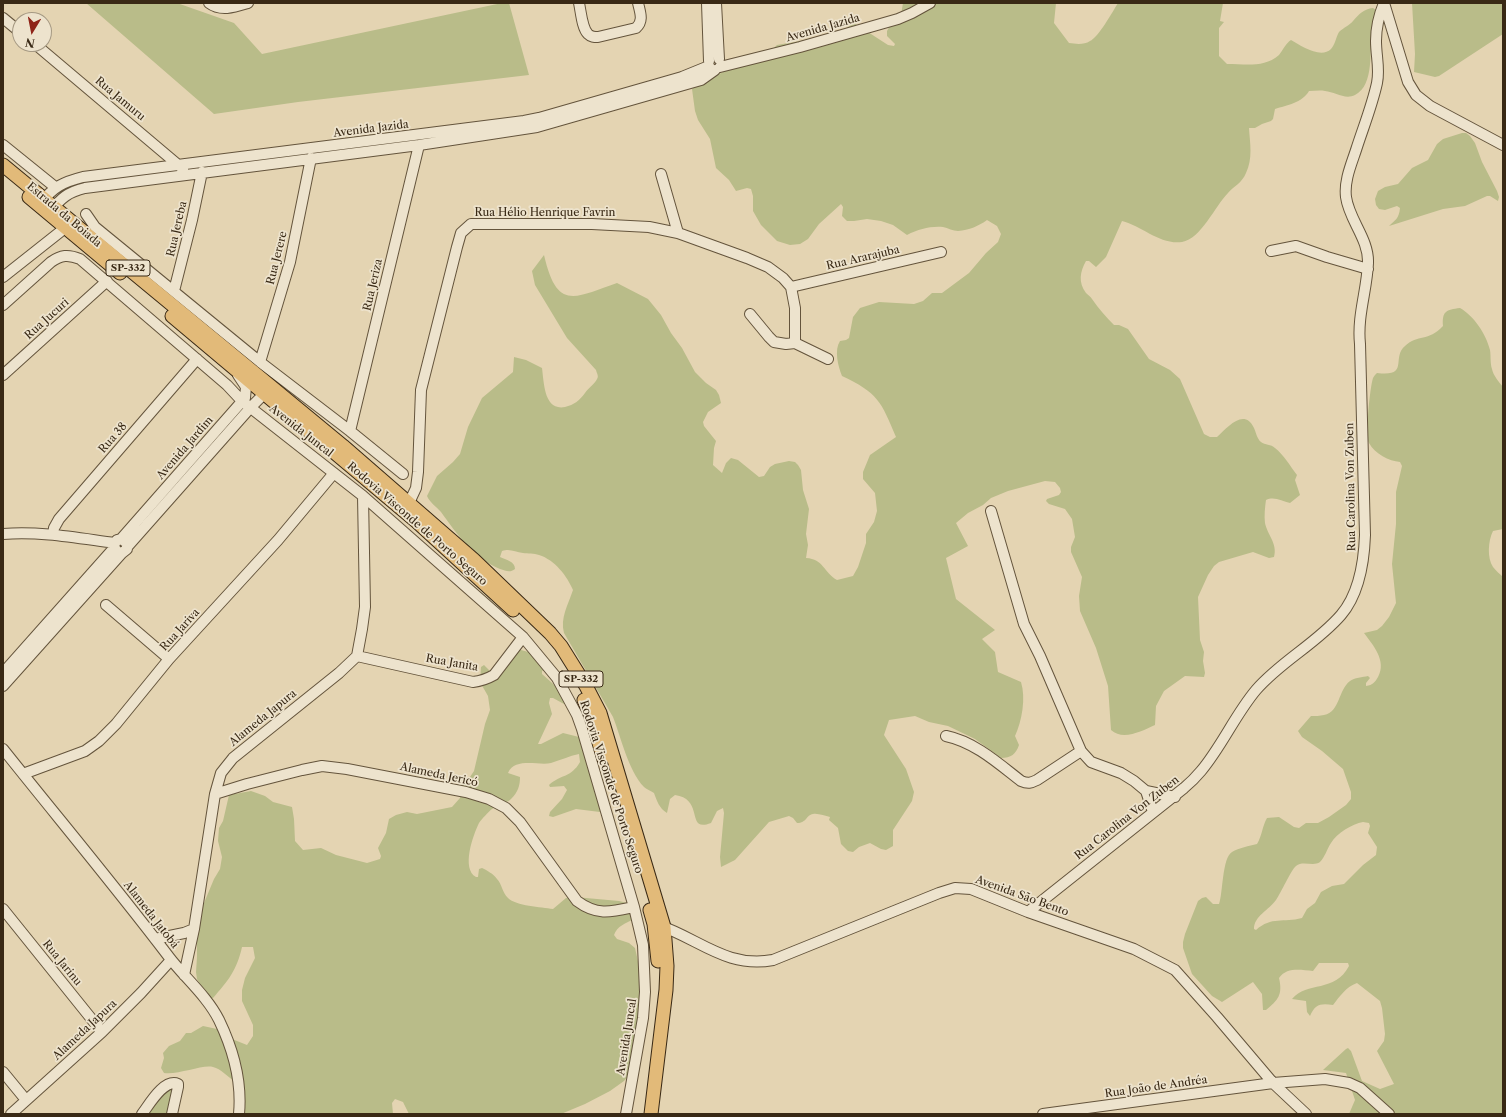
<!DOCTYPE html>
<meta charset="utf-8">
<style>
body{margin:0}
#map{position:relative;width:1506px;height:1117px;overflow:hidden;background:#e4d4b2;font-family:"Libre Caslon Text",serif}
canvas{display:block}
.frame{position:absolute;inset:0;border:4px solid #392915;pointer-events:none}
.north{position:absolute;left:12px;top:12px;width:40px;height:40px;box-sizing:border-box;background:#ede3cd;border:1px solid #a59983;border-radius:50%;rotate:190deg;font-size:11px;font-weight:700;line-height:16px;text-align:center;color:#392915}
.north::after{content:'';display:block;margin:auto;width:14px;height:18px;background:#8f2418;clip-path:polygon(50% 0,100% 100%,50% 72%,0 100%)}
</style>
<div id="map">
<canvas width="1506" height="1117"></canvas>
<div class="frame"></div>
<div class="north">N</div>
</div>
<script>
const c = document.querySelector('canvas').getContext('2d');
c.lineJoin = 'round';
function fillPath(path, color) { c.fillStyle = color; c.fill(path, 'evenodd'); }
function trace(path, color, width, dash) { c.strokeStyle = color; c.lineWidth = width; c.lineCap = dash ? 'butt' : 'round'; c.setLineDash(dash || []); c.stroke(path); }
function write(font, color, halo, rows, align = 'center') {
  c.font = font + ' "Libre Caslon Text",serif'; c.lineWidth = 3.5; c.setLineDash([]); c.textBaseline = 'middle'; c.strokeStyle = halo; c.fillStyle = color; for (const [text, x, y, turn = 0] of rows) {
    c.save(); c.translate(x, y); c.rotate((+turn || 0) * Math.PI / 180); c.textAlign = isNaN(turn) ? turn : align; if (halo) c.strokeText(text, 0, 0); c.fillText(text, 0, 0); c.restore();
  }
}
const green = new Path2D(`
 M 86,3 L 177,3 L 234,23 L 262,54 L 502,3 L 509,3 L 529,75 L 298,102 L 214,114 Z
 M 903,3 L 1056,3 L 1054,23 L 1069,43 C 1076,44 1084,45 1090,41 C 1098,38 1113,11 1118,3 L 1223,3 L 1220,21 L 1224,22 L 1219,28 L 1219,56 L 1227,64 C 1246,64 1264,68 1279,55 C 1283,50 1286,43 1291,40 C 1301,46 1321,59 1331,49 C 1335,45 1336,37 1339,32 C 1343,28 1350,25 1353,21 C 1359,14 1364,9 1373,8 L 1376,10 C 1378,17 1373,24 1372,31 C 1369,49 1375,85 1355,95 C 1345,100 1335,92 1325,91 C 1320,90 1314,91 1309,91 C 1302,103 1287,105 1275,109 L 1273,119 L 1271,121 L 1262,124 L 1255,128 L 1249,128 C 1250,144 1253,158 1246,173 C 1242,183 1234,186 1228,193 C 1215,206 1201,239 1182,242 C 1160,245 1142,226 1122,221 L 1106,257 L 1096,267 L 1089,261 L 1086,261 C 1080,272 1078,282 1086,293 C 1088,295 1091,297 1092,299 C 1099,309 1106,317 1114,325 L 1119,325 L 1128,329 L 1149,359 L 1170,370 L 1180,379 L 1204,434 L 1210,437 L 1217,437 C 1227,428 1244,407 1254,428 C 1256,432 1257,439 1261,442 C 1265,445 1271,444 1275,448 C 1284,455 1290,466 1297,475 L 1295,480 L 1300,495 L 1290,503 C 1282,501 1274,496 1266,500 C 1265,507 1264,516 1265,523 C 1267,534 1278,544 1274,557 L 1269,558 L 1253,552 L 1219,562 L 1214,566 L 1208,575 L 1198,597 L 1200,640 L 1204,652 L 1203,661 L 1205,673 L 1204,677 L 1185,676 L 1164,691 L 1156,706 L 1155,725 C 1142,731 1123,741 1111,730 L 1108,686 L 1096,648 L 1080,611 L 1079,596 L 1082,577 L 1071,552 L 1071,547 L 1075,537 L 1072,519 L 1065,509 L 1049,504 L 1046,501 L 1047,499 L 1059,495 L 1061,492 L 1060,488 L 1055,482 L 1045,481 L 1008,491 L 991,498 L 983,505 L 968,513 L 956,523 L 968,546 L 946,558 L 956,599 L 995,630 L 982,639 L 995,652 L 998,672 L 1021,682 C 1026,698 1022,721 1015,736 L 1019,745 C 1016,754 1011,758 1001,758 L 975,739 L 948,726 L 929,722 L 915,716 L 889,720 L 884,735 L 906,769 L 914,792 L 912,801 L 893,830 L 893,846 L 886,850 L 881,849 L 870,843 L 859,847 L 853,852 L 848,851 L 841,844 L 838,828 L 829,820 L 830,817 C 825,816 818,813 813,814 C 806,815 807,823 797,823 L 793,818 L 789,816 L 769,822 L 735,860 L 721,867 L 720,857 L 724,813 L 723,808 L 717,811 L 711,823 C 685,833 705,799 675,795 L 670,799 L 667,813 C 659,808 657,801 654,793 C 651,791 646,789 644,787 C 628,770 621,737 613,717 L 564,633 C 560,618 568,605 573,590 C 567,576 555,560 539,555 C 534,553 528,554 523,553 C 515,552 510,548 502,551 L 500,557 C 506,560 515,561 515,569 C 510,573 506,571 500,569 C 473,558 457,534 441,512 C 436,506 430,503 427,496 L 437,476 L 453,462 L 460,454 L 468,427 L 482,398 L 513,372 L 514,357 L 526,360 L 542,368 C 544,383 544,411 565,407 C 574,405 580,400 585,393 C 588,388 595,384 597,379 C 599,376 597,374 596,370 L 567,338 L 535,285 L 532,271 L 544,255 C 557,311 574,298 617,283 L 648,299 L 661,315 L 671,333 L 682,348 L 695,372 L 706,383 L 716,390 L 719,395 L 721,403 L 708,412 L 703,422 L 704,426 L 716,441 L 714,448 L 713,465 L 722,473 L 726,463 L 731,458 L 738,460 L 759,477 L 764,476 L 770,467 L 775,464 L 789,461 L 795,462 L 798,465 L 801,470 L 803,490 L 809,509 L 806,534 L 808,545 L 806,558 C 824,559 823,572 837,580 L 853,576 L 858,567 L 866,543 L 866,534 L 874,522 L 877,511 L 875,493 L 863,479 L 863,472 L 870,455 L 896,437 C 881,401 878,393 842,376 C 838,366 834,350 840,341 L 846,340 L 849,338 L 853,317 L 860,308 L 879,302 L 914,304 L 923,301 L 932,293 L 942,293 L 969,273 L 986,253 L 998,242 L 1001,234 L 997,226 L 987,220 C 979,226 969,230 958,231 C 953,231 948,228 943,227 C 930,226 919,229 907,235 L 893,225 L 881,221 L 867,219 L 854,221 L 847,221 L 842,216 L 843,207 L 841,204 L 819,224 L 808,239 L 800,244 L 790,245 L 777,241 L 761,225 L 753,211 L 753,196 L 751,189 L 747,188 L 736,191 L 729,180 L 716,168 L 710,139 L 698,120 L 695,111 L 692,89 L 695,86 L 725,71 L 764,57 L 777,45 L 836,35 L 854,23 L 888,45 L 894,46 L 895,44 L 887,36 L 887,31 L 892,22 L 901,15 Z
 M 1412,3 L 1503,3 L 1503,34 L 1439,76 L 1435,77 L 1414,72 L 1415,54 Z
 M 1462,133 L 1466,133 L 1470,136 L 1475,143 L 1482,162 L 1497,191 L 1499,197 L 1498,201 L 1490,196 L 1487,196 L 1465,206 L 1443,209 L 1389,226 C 1395,220 1399,219 1400,208 L 1397,206 L 1385,210 L 1379,209 L 1376,205 L 1375,199 L 1378,191 L 1385,187 L 1398,184 L 1412,168 L 1428,160 L 1437,144 L 1443,139 Z
 M 1460,308 C 1474,316 1486,334 1490,350 C 1491,356 1490,363 1492,369 C 1493,375 1499,382 1503,387 L 1503,529 L 1493,531 C 1488,541 1487,558 1493,567 C 1496,571 1500,574 1503,577 L 1503,1114 L 1349,1114 L 1355,1100 L 1346,1073 L 1323,1070 L 1346,1049 L 1348,1048 L 1351,1051 L 1362,1081 L 1380,1089 L 1394,1084 L 1377,1051 L 1384,1041 L 1385,1034 L 1382,1008 L 1380,1001 L 1357,983 C 1346,987 1340,996 1333,1005 C 1321,1003 1315,1004 1310,1016 L 1307,1012 L 1306,1001 L 1292,999 C 1307,981 1335,993 1349,966 L 1348,963 L 1319,963 L 1313,971 C 1300,970 1287,967 1279,978 C 1283,995 1278,1000 1266,1010 L 1263,1010 L 1262,994 L 1253,982 L 1222,1002 L 1212,996 L 1192,974 L 1183,948 L 1183,942 L 1185,934 L 1198,901 L 1202,898 L 1206,897 L 1213,904 L 1219,904 C 1223,893 1222,858 1232,852 C 1239,848 1249,846 1257,844 C 1262,836 1262,827 1267,818 L 1279,817 L 1294,827 L 1299,828 L 1306,823 L 1318,823 L 1329,817 L 1346,805 L 1351,799 L 1351,792 L 1343,769 L 1322,751 L 1302,737 L 1298,731 L 1311,716 C 1315,716 1320,716 1324,715 C 1340,712 1338,690 1350,681 C 1354,678 1363,677 1368,676 L 1370,678 L 1366,683 L 1366,686 C 1373,685 1375,682 1378,677 C 1387,661 1373,645 1364,633 L 1377,630 L 1382,626 L 1389,617 L 1396,603 L 1392,564 L 1396,524 L 1396,492 L 1402,466 L 1400,462 C 1389,461 1375,454 1369,443 C 1365,436 1370,387 1373,378 C 1374,376 1375,375 1377,373 C 1410,377 1391,358 1405,346 C 1418,334 1428,342 1443,326 C 1442,311 1446,310 1460,308 ZM 1363,822 L 1369,823 L 1370,826 L 1368,833 L 1377,847 L 1376,855 L 1363,865 L 1344,884 L 1332,886 L 1321,892 L 1315,903 L 1307,909 L 1302,918 C 1283,923 1272,916 1256,930 L 1254,929 C 1254,916 1269,910 1276,900 C 1281,893 1291,870 1296,866 C 1303,860 1313,867 1320,862 C 1325,857 1327,849 1331,843 C 1337,833 1352,824 1363,822 Z
 M 521,650 L 532,653 L 545,669 L 542,671 L 542,674 L 561,691 L 566,702 L 564,704 L 553,698 L 550,698 L 549,703 L 552,714 L 538,744 L 541,744 L 563,733 L 579,737 L 605,808 L 600,812 L 576,809 L 553,817 L 549,816 L 550,812 L 562,799 L 567,790 L 564,786 L 550,787 L 549,785 C 561,774 571,778 580,762 L 579,754 C 569,756 561,760 551,763 C 539,766 515,757 508,773 L 520,777 C 520,786 518,792 511,799 C 506,804 497,805 492,809 C 488,812 482,819 479,823 C 473,835 461,869 476,877 L 478,877 L 479,869 L 482,868 C 486,870 494,874 497,879 C 502,884 502,892 508,898 C 516,906 541,907 553,909 L 566,898 L 575,897 L 619,901 L 627,903 L 634,909 L 634,919 C 626,923 617,926 614,935 L 617,939 L 629,943 L 635,948 L 644,988 L 632,1072 L 624,1081 L 610,1091 L 585,1104 L 561,1114 L 409,1114 L 403,1102 L 395,1099 L 392,1103 L 393,1114 L 237,1114 L 234,1081 C 227,1076 221,1069 213,1067 C 203,1064 179,1075 164,1073 L 161,1068 L 164,1058 L 163,1053 L 169,1046 L 180,1041 L 186,1033 L 191,1033 L 203,1026 L 217,1029 L 227,1037 L 247,1045 L 253,1036 L 253,1025 L 242,1001 L 242,990 L 245,978 L 255,958 L 253,947 L 242,947 C 237,970 228,981 213,998 L 210,998 L 202,988 L 197,979 L 196,972 L 197,957 L 197,937 L 194,927 L 214,879 L 220,869 L 222,857 L 218,841 L 219,828 L 223,821 L 229,795 L 251,791 L 265,796 L 273,802 L 292,807 L 294,819 L 295,841 L 303,850 L 321,848 L 336,855 L 367,863 L 380,859 L 381,856 L 378,848 L 386,833 L 389,819 L 396,815 L 407,812 L 417,814 L 452,807 L 460,798 L 461,780 L 468,780 L 474,771 L 485,724 L 490,710 L 488,696 L 480,682 L 481,667 L 484,665 L 490,671 L 493,672 L 513,651 Z
 M 165,1087 L 175,1088 L 171,1114 L 147,1114 Z`);
const minor = new Path2D(`
 M 209,3 C 221,12 235,7 248,3
 M 579,3 C 581,12 582,28 588,34 C 591,37 594,37 598,37 L 636,28 C 644,21 640,12 638,3
 M 707,3 L 709,61
 M 716,3 L 719,59
 M 1384,3 L 1408,82 L 1416,95 L 1430,106 L 1503,145
 M 3,18 L 20,32
 M 35,44 L 183,169
 M 720,67 L 800,47 L 898,19 L 912,13 L 930,3
 M 3,145 L 55,187
 M 661,174 L 678,233
 M 40,204 C 53,187 63,182 83,177 L 524,121 L 539,118 L 682,77 L 709,66
 M 50,212 C 61,198 68,192 85,188 L 419,145 L 537,127 L 701,80 L 715,70
 M 86,214 L 95,227 L 260,362 L 350,431 L 403,474
 M 1271,251 L 1296,246 L 1327,257 L 1368,269
 M 3,277 L 65,228
 M 791,287 L 941,252
 M 174,291 L 192,220 L 202,172
 M 3,305 L 51,262 C 61,255 68,254 80,259 L 227,385 L 242,401 L 363,496 L 523,637 L 557,678 L 577,715 L 582,729 L 634,907 L 643,945 L 645,992 L 643,1018 L 626,1114
 M 750,314 L 769,337 L 774,342 L 786,344 L 795,343 L 828,359
 M 260,362 L 290,262 L 311,158
 M 3,375 L 107,281
 M 350,431 L 419,145
 M 409,503 L 416,488 L 418,472 L 421,390 L 457,247 L 461,233 L 471,224 L 592,224 L 649,227 L 678,233 L 747,258 L 768,267 L 783,278 L 791,287 L 795,308 L 795,343
 M 991,511 L 1024,624 L 1040,656 L 1081,751 L 1091,762 L 1121,773 L 1134,781 L 1146,791 L 1153,812
 M 3,534 C 41,531 77,538 115,543
 M 53,534 L 54,528 L 59,519 L 197,359
 M 121,539 L 245,398 L 246,387 L 238,375
 M 128,546 L 251,407 L 260,398 L 262,393
 M 106,605 L 169,659
 M 357,656 L 473,682 C 481,681 487,679 494,675 L 523,637
 M 3,673 L 114,548
 M 3,686 L 122,553 L 127,549 L 127,543 L 121,539 L 117,540 L 114,545 L 116,551 L 122,553
 M 946,736 C 975,742 999,764 1021,781 C 1028,784 1031,783 1037,780 L 1081,751
 M 3,749 C 58,818 115,886 169,957 C 185,978 207,996 219,1020 C 233,1049 242,1082 239,1114
 M 23,774 L 85,751 L 99,741 L 116,724 L 169,659 L 278,540 L 334,473
 M 1146,791 L 1175,797
 M 215,794 L 247,784 L 302,770 L 322,766 L 347,769 L 466,792 L 489,799 L 506,808 L 520,822 L 577,901 C 597,916 611,912 634,907
 M 3,909 L 102,1032
 M 1028,912 L 1184,788 C 1190,783 1196,777 1201,771 C 1222,746 1235,715 1256,690 C 1281,661 1316,644 1341,615 C 1359,594 1364,563 1365,535 L 1360,344 C 1357,316 1367,290 1368,263 C 1369,239 1349,220 1346,197 C 1344,181 1351,165 1356,150 C 1363,128 1372,106 1377,83 C 1380,69 1376,56 1376,41 C 1376,28 1379,15 1384,3
 M 658,925 C 698,938 727,969 773,960 L 939,893 L 955,888 L 971,889 L 1028,912 L 1134,949 L 1175,970 L 1217,1017 L 1273,1083 L 1306,1114
 M 155,939 L 184,933 L 194,929
 M 184,975 L 194,929 L 215,794 L 221,773 L 233,758 L 339,673 L 357,656 L 362,629 L 365,607 L 363,496
 M 3,1072 L 26,1100
 M 11,1114 L 102,1032 L 141,993 L 171,960
 M 142,1114 C 149,1105 164,1078 178,1084 L 178,1087 L 172,1114
 M 1043,1114 L 1273,1083 L 1325,1079 L 1349,1083 L 1360,1088 L 1389,1114`);
const major = new Path2D(`
 M 3,165 L 343,446 L 474,560 L 550,633 L 561,646 L 586,686 L 600,713 L 664,927 L 667,966 L 666,990 L 651,1114
 M 29,197 L 120,273
 M 172,316 L 416,521 L 513,610
 M 584,700 L 591,715 L 603,757
 M 650,910 L 654,924 L 658,961`);
const shields = [
 [128,268,44],
 [581,679,44]
];
const shieldNames = [
 ["SP-332",128,268],
 ["SP-332",581,679]
];
const streetNames = [
 ["Avenida Jazida",823,28,-16],
 ["Rua Jamuru",120,99,40],
 ["Avenida Jazida",371,129,-7],
 ["Rua Hélio Henrique Favrin",545,213],
 ["Estrada da Boiada",64,215,40],
 ["Rua Jereba",177,229,-77],
 ["Rua Jerere",277,258,-76],
 ["Rua Ararajuba",863,258,-13],
 ["Rua Jeriza",373,285,-77],
 ["Rua Jucuri",47,319,-42],
 ["Avenida Juncal",301,431,38],
 ["Rua 38",113,438,-49],
 ["Avenida Jardim",185,448,-49],
 ["Rua Carolina Von Zuben",1351,487,-91],
 ["Rodovia Visconde de Porto Seguro",417,524,41],
 ["Rua Jariva",180,630,-48],
 ["Rua Janita",452,663,10],
 ["Alameda Japura",263,718,-39],
 ["Alameda Jericó",439,775,12],
 ["Rodovia Visconde de Porto Seguro",611,787,72],
 ["Rua Carolina Von Zuben",1127,818,-38],
 ["Avenida São Bento",1022,896,20],
 ["Alameda Jatobá",151,915,52],
 ["Rua Jarinu",62,963,51],
 ["Alameda Japura",85,1030,-43],
 ["Avenida Juncal",627,1037,-81],
 ["Rua João de Andréa",1156,1087,-8]
];
fillPath(green, '#b9bc89');
trace(minor, '#64543c', 12);
trace(major, '#392915', 15);
trace(minor, '#ede3cd', 10);
trace(major, '#e2ba79', 13);
for (const [x, y, w] of shields) { const box = new Path2D(); box.roundRect(x - w / 2, y - 8, w, 16, 3); c.fillStyle = '#ede3cd'; c.fill(box); trace(box, '#392915', 1); }
write('bold 10px', '#392915', null, shieldNames);
write('11px', '#392915', '#ede3cd', streetNames);
</script>
